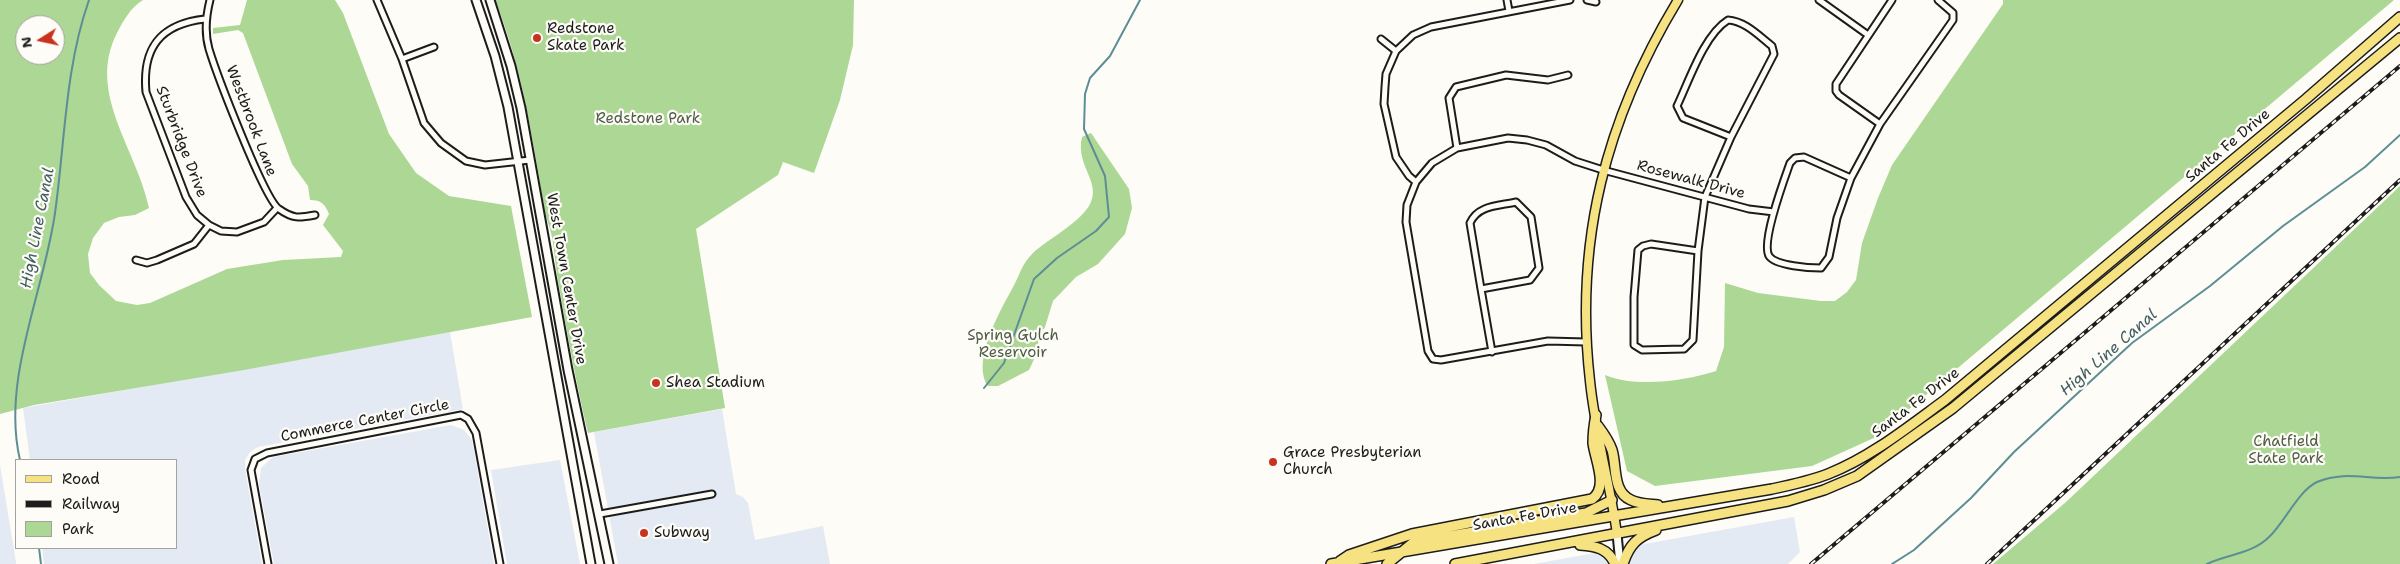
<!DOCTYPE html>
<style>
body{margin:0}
#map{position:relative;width:2400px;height:564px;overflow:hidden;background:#fdfcf7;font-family:"Shantell Sans",sans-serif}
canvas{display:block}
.legend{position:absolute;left:15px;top:459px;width:162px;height:90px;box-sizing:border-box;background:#fdfcf7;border:1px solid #a3a29f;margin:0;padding:6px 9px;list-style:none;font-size:15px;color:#1c1c1c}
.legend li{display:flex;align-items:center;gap:10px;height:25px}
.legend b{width:25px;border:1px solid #a3a29f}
.north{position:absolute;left:15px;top:15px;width:50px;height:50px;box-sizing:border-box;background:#fdfcf7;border:1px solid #a3a29f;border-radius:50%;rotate:260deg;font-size:14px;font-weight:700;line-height:20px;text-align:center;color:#1c1c1c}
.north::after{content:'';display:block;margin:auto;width:18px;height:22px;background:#c8321e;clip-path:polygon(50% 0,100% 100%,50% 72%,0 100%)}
</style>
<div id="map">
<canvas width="2400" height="564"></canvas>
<ul class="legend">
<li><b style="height:6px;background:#f7e281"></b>Road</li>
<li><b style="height:6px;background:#1c1c1c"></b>Railway</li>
<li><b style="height:14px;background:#add794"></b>Park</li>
</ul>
<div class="north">N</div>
</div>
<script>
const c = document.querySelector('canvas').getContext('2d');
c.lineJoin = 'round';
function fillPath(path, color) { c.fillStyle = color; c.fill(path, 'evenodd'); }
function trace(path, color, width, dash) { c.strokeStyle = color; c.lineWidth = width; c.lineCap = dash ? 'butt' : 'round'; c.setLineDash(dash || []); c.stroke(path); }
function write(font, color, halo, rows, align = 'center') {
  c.font = font + ' "Shantell Sans",sans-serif'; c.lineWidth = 4.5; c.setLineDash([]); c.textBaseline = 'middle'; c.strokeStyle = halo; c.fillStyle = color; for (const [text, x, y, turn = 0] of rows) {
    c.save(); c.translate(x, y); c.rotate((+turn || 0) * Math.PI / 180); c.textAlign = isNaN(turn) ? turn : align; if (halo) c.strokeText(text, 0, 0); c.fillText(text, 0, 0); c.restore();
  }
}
const built = new Path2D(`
 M 450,332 L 463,409 L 258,447 L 250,452 L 245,460 L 245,469 L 262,564 L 44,564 L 42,548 L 176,548 L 176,460 L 30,460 L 23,408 Z
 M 722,409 L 736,494 L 743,497 L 748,503 L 755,540 L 823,526 L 830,564 L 618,564 L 594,432 Z
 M 451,425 L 464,430 L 472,440 L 494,564 L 274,564 L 259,484 L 261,468 L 273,457 Z
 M 560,460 L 580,564 L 507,564 L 491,470 Z
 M 0,465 L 16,562 L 16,564 L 0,564 Z
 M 1794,517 L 1800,552 L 1788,564 L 1534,564 Z`);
const green = new Path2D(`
 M 0,0 L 143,0 C 131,7 123,21 117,33 C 86,93 137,149 149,208 L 135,215 L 119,217 L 104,223 L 93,238 L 88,254 L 90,273 L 99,285 L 116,301 L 137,305 L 150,303 L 227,269 L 283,260 L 341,257 L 343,251 L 323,225 L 329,214 C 325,204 321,200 310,200 L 308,186 L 292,164 L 243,33 L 238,30 L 213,34 L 213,28 L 240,25 L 247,0 L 335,0 L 343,13 L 389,134 L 416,173 L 449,196 L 511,206 L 532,317 L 244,370 L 34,405 L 0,414 ZM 25,25 L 55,25 L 55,55 L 25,55 Z
 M 495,0 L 854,0 L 853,45 L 840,100 L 814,173 L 783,162 L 778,175 L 696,229 L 725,408 L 588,433 C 576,383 567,332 558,281 C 554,259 555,239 546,217 C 533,144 523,69 495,0 Z
 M 2003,0 L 2394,0 L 1876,437 L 1812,466 L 1655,486 L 1627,471 L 1605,375 C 1636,388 1685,381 1716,371 L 1724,347 L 1725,283 L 1758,293 L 1821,301 L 1835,301 L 1847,292 L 1856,280 L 1862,243 L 1878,198 L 1892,165 L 2003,4 Z
 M 1091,133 L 1129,189 L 1132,208 L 1125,234 L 1098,264 L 1076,277 L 1053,301 L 1045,327 L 1039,336 L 1037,353 L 1029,370 L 998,386 L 988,386 C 971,362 1000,311 1012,289 C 1019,277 1022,263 1033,253 C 1048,239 1078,224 1089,206 C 1103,182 1075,167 1082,137 Z
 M 2400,186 L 2400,564 L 1993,564 L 2066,502 Z`);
const stream = new Path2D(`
 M 984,388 L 1004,363 L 1034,279 L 1057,258 L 1096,231 L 1109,217 L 1105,176 L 1084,129 L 1085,94 L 1090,78 L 1110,56 L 1140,0
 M 20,460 C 1,380 44,292 55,213 C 65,142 65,68 89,0
 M 39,548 L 41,564
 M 1892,564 L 1914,550 L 1971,498 L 2014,452 L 2132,343 L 2210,286 L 2283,226 L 2365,167 L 2400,135
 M 2207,564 C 2228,554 2252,554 2269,537 C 2285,522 2298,491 2317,482 C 2349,469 2370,482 2400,477`);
const street = new Path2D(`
 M 210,0 C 206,16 204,32 209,49 C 216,72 264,199 279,209 C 293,219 299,218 315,215
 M 377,0 L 402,59 L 424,123 L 441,143 L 466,161 L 485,165 L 530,160
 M 1507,0 L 1509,11
 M 1587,0 L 1596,2
 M 1819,0 L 1868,35
 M 205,19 C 160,24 142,48 146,92 L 186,197 L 197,215 L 209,225 L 221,231 L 237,232 L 264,222 L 277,208
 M 1728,20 C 1745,21 1759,36 1772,46 L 1774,54 L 1731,137 L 1683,118 L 1677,106 C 1689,81 1704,35 1728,20 Z
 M 1381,39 L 1396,51
 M 402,59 L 434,47
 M 1880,124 L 1839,95 L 1836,91 L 1836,84 L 1892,0
 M 1457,148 L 1449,98 L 1456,87 L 1506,75 L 1548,80 L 1568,75
 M 1851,178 L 1804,157 L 1795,158 L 1790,163 C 1784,180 1761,242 1769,256 C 1776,266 1810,268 1821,268 L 1829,257 L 1837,218 L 1851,178 L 1880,124 L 1953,20 L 1953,13 L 1938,0
 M 1416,182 L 1409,176 L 1396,157 L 1384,104 L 1385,87 L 1386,74 L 1396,51 L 1413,35 L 1431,27 L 1570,0
 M 1516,202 L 1531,217 L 1539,268 L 1530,280 L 1481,289 L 1470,223 C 1478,205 1498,206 1516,202 Z
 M 1651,244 L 1698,251 L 1693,340 L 1684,349 L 1642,350 L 1634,345 L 1634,297 L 1638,250 L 1643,246 Z
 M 1698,251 L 1705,197 L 1731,137
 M 136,260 L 147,263 L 157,260 L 194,244 L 209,225
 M 1481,289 L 1492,352
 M 1586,342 L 1548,341 L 1441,360 L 1433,359 L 1428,351 L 1406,222 L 1407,205 L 1416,182 L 1432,163 L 1457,148 L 1508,138 L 1527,140 L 1546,145 L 1575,161 L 1603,170 L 1749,209 L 1774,212
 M 600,514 L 712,494
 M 268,564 L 251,470 L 255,459 L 267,453 L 461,415 L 468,419 L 476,433 L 500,564`);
const secondary = new Path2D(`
 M 476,0 L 495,56 L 508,107 L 591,564
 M 490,0 L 511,66 L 521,108 L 568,370 L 609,564
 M 1617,534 L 1620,564`);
const primary = new Path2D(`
 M 1617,534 C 1610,483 1595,432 1590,381 C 1574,241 1606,119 1678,0`);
const highway = new Path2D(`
 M 1598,426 C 1604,434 1609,441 1612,450 C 1617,466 1612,492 1631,500 C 1639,504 1649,504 1658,505
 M 1580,545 C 1595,546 1608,548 1615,564
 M 1340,561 L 1349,555 L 1412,534 L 1592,499 C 1609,487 1595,460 1593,443 C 1593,434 1594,425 1596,415
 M 1331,564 L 1772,489 C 1791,485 1810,481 1828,474 C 1871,457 1908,427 1945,400 L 2306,99 L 2400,17
 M 1387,564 L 1414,542 L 1586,513 L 1612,500
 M 1455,564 L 1788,501 L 1824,490 L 1857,476 L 1953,408 L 2400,38
 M 1623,564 C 1629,545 1637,537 1656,530`);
const rail = new Path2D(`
 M 1811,564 L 2400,66
 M 1987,564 L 2400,180`);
const markers = [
 [537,38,5,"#c8321e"],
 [656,383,5,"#c8321e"],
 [1273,462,5,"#c8321e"],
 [644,533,5,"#c8321e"]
];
const poiNames = [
 ["Redstone",547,29],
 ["Skate Park",547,46],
 ["Shea Stadium",666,383],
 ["Grace Presbyterian",1283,453],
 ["Church",1283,470],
 ["Subway",654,533]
];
const parkNames = [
 ["Redstone Park",648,119],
 ["Spring Gulch",1013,336],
 ["Reservoir",1013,353],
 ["Chatfield",2286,442],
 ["State Park",2286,459]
];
const streetNames = [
 ["Westbrook Lane",251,121,69],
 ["Sturbridge Drive",181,142,69],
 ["Santa Fe Drive",2228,146,-40],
 ["Rosewalk Drive",1691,180,15],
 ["West Town Center Drive",566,279,80],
 ["Santa Fe Drive",1916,403,-37],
 ["Commerce Center Circle",365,421,-11],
 ["Santa Fe Drive",1525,517,-10]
];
const waterNames = [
 ["High Line Canal",38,228,-79],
 ["High Line Canal",2109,353,-41]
];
fillPath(built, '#e3eaf4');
fillPath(green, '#add794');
trace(stream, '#5d8d95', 2);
trace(street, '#1c1c1c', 9);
trace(secondary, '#1c1c1c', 11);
trace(primary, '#1c1c1c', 11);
trace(highway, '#1c1c1c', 12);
trace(street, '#fdfcf7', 5);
trace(secondary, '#fdfcf7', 7);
trace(primary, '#f7e281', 8);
trace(highway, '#f7e281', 9);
trace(rail, '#1c1c1c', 4);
trace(rail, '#fdfcf7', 2, [5.5]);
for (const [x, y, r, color] of markers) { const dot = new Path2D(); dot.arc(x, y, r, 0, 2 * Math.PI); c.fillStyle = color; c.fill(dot); trace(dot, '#fdfcf7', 2); }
write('15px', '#1c1c1c', '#fdfcf7', poiNames, 'left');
write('15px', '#4f5d46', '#fdfcf7', parkNames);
write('15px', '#1c1c1c', '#fdfcf7', streetNames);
write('italic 16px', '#425e63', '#fdfcf7', waterNames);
</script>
